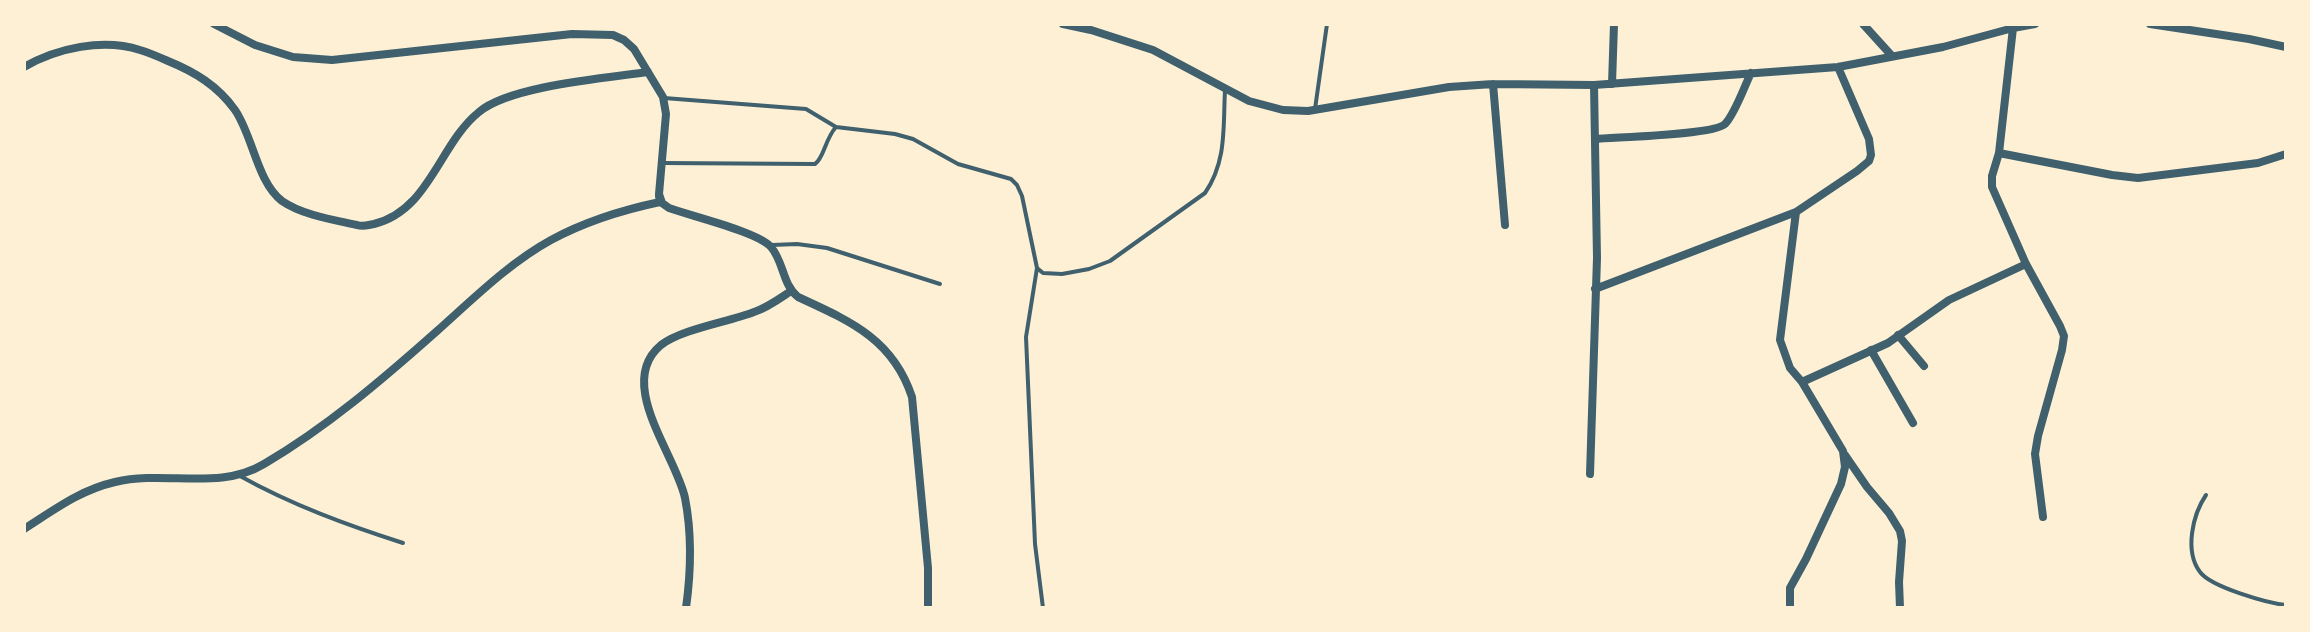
<!DOCTYPE html>
<style>
body{margin:0}
#map{position:relative;width:2310px;height:632px;overflow:hidden;background:#fdf0d5;font-family:Helvetica,sans-serif}
canvas{display:block}
.frame{position:absolute;inset:0;border:26px solid #fdf0d5;pointer-events:none}
</style>
<div id="map">
<canvas width="2310" height="632"></canvas>
<div class="frame"></div>
</div>
<script>
const c = document.querySelector('canvas').getContext('2d');
c.lineJoin = 'round';
function trace(path, color, width, dash) { c.strokeStyle = color; c.lineWidth = width; c.lineCap = dash ? 'butt' : 'round'; c.setLineDash(dash || []); c.stroke(path); }
const service = new Path2D(`
 M 664,98 L 806,109 L 836,127
 M 1315,109 L 1327,24
 M 662,163 L 815,164 C 824,158 825,139 836,127 L 895,134 L 913,139 L 958,164 L 1011,179 L 1017,185 L 1022,196 L 1037,268 L 1043,273 L 1062,274 L 1089,269 L 1110,261 L 1205,193 C 1227,161 1223,127 1225,90
 M 772,245 L 797,244 L 827,248 L 940,284
 M 1037,268 L 1026,337 L 1035,544 L 1043,608
 M 240,476 C 292,505 347,525 403,543
 M 2206,495 C 2193,514 2184,551 2200,572 C 2211,587 2267,603 2286,605`);
const minor = new Path2D(`
 M 214,24 L 255,45 L 293,57 L 332,60 L 572,34 L 613,35 L 624,40 L 634,49 L 663,97 L 666,114 L 659,194 L 662,203 L 669,208 C 691,216 758,232 771,247 C 784,262 782,284 798,297 C 850,321 893,339 912,397 L 928,568 L 928,608
 M 1063,24 L 1091,30 L 1153,50 L 1249,101 L 1283,110 L 1308,111 L 1449,87 L 1493,84 L 1594,85 L 1838,67 L 1943,47 L 2013,28 L 2035,24
 M 1863,24 L 1892,56
 M 2150,24 L 2249,39 L 2286,47
 M 2013,28 L 1999,153 L 1992,176 L 1992,187 L 2026,264 L 2060,326 L 2064,336 L 2062,350 L 2038,436 L 2035,454 L 2043,517
 M 24,67 C 57,48 103,38 140,50 C 150,53 159,57 168,61 C 195,72 218,86 235,110 C 253,136 257,182 282,201 C 302,215 334,220 357,225 C 363,227 368,225 374,224 C 430,210 439,144 479,112 C 509,86 606,78 648,72
 M 1493,84 L 1505,225
 M 1612,84 L 1614,24
 M 1595,139 C 1616,137 1714,135 1725,124 C 1735,114 1744,87 1751,73
 M 1999,153 L 2112,175 L 2138,178 L 2258,163 L 2286,154
 M 1595,289 L 1796,212 L 1857,171 L 1869,161 L 1871,155 L 1869,139 L 1838,67
 M 1898,335 L 1924,366
 M 1871,350 L 1913,423
 M 1802,382 L 1888,343 L 1949,300 L 2026,264
 M 1845,455 L 1867,487 L 1889,513 L 1900,531 L 1902,541 L 1899,582 L 1900,608
 M 1590,474 L 1597,258 L 1594,85
 M 24,529 C 54,510 80,490 115,482 C 166,470 219,491 264,464 C 327,427 383,379 437,331 C 473,299 509,263 551,240 C 586,221 622,210 660,202 L 659,196
 M 686,608 C 691,572 692,534 685,498 C 676,455 615,383 661,345 C 682,329 728,322 754,312 C 767,308 779,299 791,291
 M 1790,608 L 1790,588 L 1806,559 L 1841,484 L 1845,467 L 1843,451 L 1802,382 L 1790,368 L 1780,340 L 1796,212`);
trace(service, '#3f606c', 4);
trace(minor, '#3f606c', 8);
</script>
